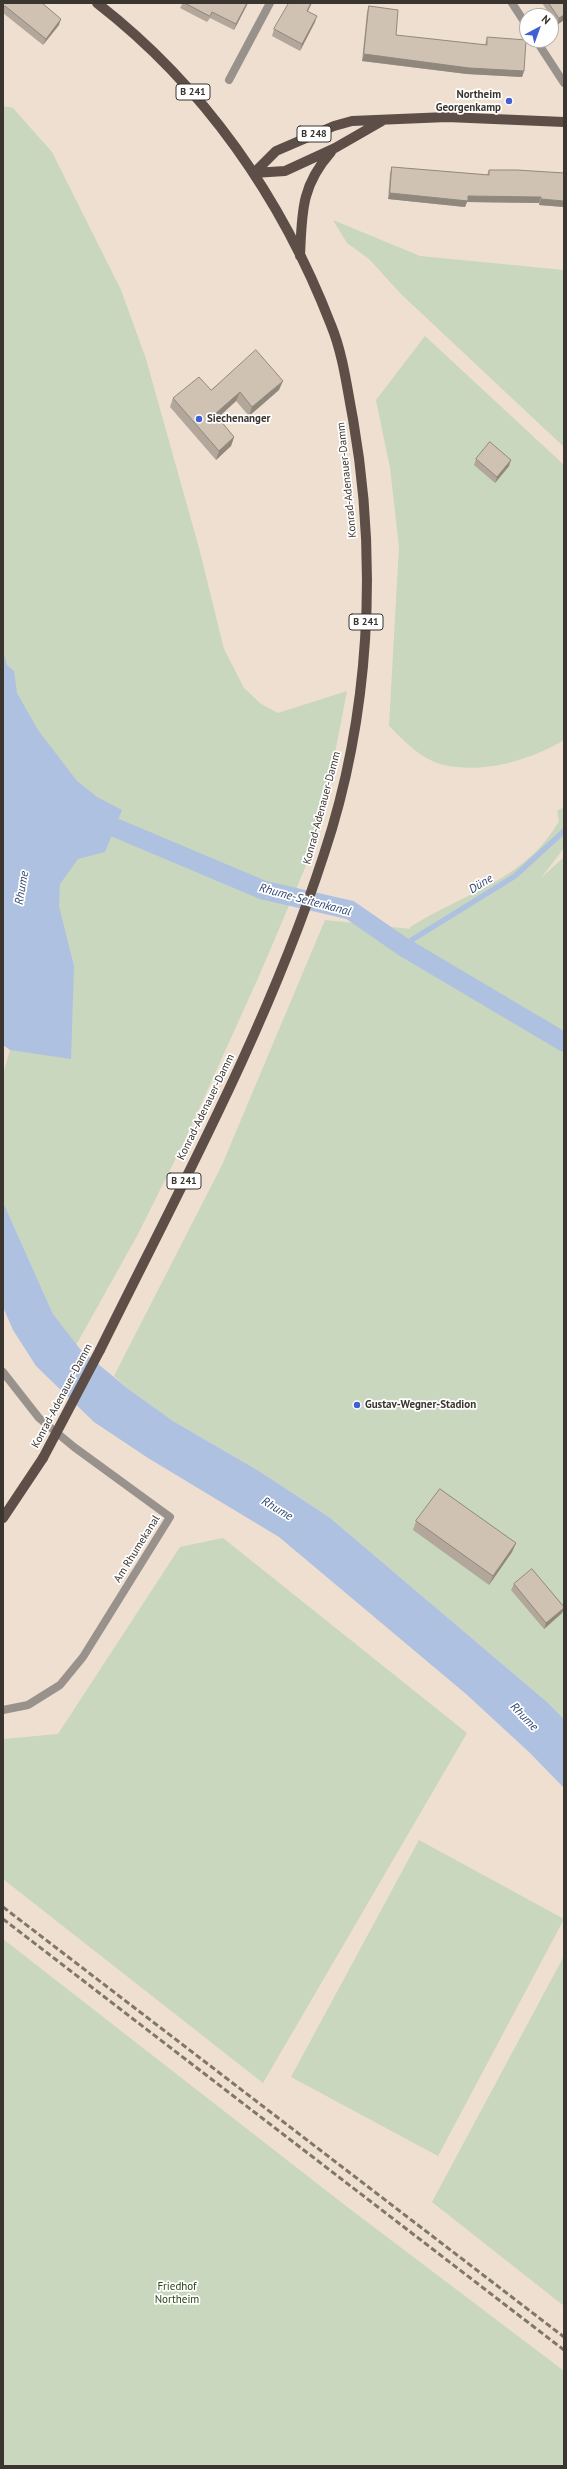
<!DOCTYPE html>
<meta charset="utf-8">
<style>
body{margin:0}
#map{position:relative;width:567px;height:2469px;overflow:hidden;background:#eedfd0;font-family:"PT Sans",sans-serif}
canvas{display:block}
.frame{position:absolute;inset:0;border:4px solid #3b352f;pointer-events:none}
.north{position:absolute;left:519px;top:8px;width:40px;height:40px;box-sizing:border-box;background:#fff;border:1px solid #b1aeac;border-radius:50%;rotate:41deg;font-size:11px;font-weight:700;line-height:16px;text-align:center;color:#3b352f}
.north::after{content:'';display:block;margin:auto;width:14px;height:18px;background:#4260d3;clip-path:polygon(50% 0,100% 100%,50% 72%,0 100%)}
</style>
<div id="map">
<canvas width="567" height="2469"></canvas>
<div class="frame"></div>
<div class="north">N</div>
</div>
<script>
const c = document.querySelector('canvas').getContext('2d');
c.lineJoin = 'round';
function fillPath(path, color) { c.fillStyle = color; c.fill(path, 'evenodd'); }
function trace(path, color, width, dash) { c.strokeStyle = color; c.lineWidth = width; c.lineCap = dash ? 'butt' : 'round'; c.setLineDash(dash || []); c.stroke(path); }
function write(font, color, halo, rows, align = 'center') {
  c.font = font + ' "PT Sans",sans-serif'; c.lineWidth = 3.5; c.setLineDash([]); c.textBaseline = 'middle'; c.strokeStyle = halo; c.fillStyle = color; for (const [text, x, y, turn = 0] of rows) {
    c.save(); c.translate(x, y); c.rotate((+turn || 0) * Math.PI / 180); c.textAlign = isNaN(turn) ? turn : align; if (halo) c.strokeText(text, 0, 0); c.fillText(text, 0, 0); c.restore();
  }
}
const green = new Path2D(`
 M 3,106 L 13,108 L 52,152 L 121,290 L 146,359 L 199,548 L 224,649 L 244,688 L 261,704 L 278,713 L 347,691 L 330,779 L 305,868 L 259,976 L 183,1144 L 137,1236 L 76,1345 L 53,1314 L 3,1202 L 3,1074 L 10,1050 L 3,1045 Z
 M 333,220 L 420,256 L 564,270 L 564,447 L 401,294 L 369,259 L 347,243 Z
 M 425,336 L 564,465 L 564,740 C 530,760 484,774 444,765 C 422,760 404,741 389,726 L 399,547 L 390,468 L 376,400 Z
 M 564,807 L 564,848 L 541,878 L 564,857 L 564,1719 L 547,1702 L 329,1517 L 259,1471 L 173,1421 L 127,1388 L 114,1376 L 222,1165 L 325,920 L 411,929 L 409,928 C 463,893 525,881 559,821 L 557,811 Z
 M 223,1538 L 467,1733 L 263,2083 L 3,1879 L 3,1739 L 58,1734 L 180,1547 Z
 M 419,1840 L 564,1919 L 438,2156 L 291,2077 Z
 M 3,1939 L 346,2206 L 564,2371 L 564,2466 L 3,2466 Z
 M 564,1956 L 564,2306 L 432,2202 Z`);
const water = new Path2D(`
 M 3,651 L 7,665 L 14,671 L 17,693 L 38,730 L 77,781 L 97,797 L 122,810 L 105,852 L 78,859 L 60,884 L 59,906 L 74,966 L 71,1059 L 10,1050 L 3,1045 Z
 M 3,1202 L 53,1314 L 80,1349 L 127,1388 L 173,1421 L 259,1471 L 329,1517 L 547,1702 L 564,1719 L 564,1788 L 530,1753 L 466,1694 L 279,1537 L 148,1458 L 94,1422 L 36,1366 L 13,1330 L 3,1307 Z`);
const stream = new Path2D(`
 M 402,946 L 515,876 L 564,831`);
const canal = new Path2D(`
 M 90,817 L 263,890 L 350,910 L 402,946 L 564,1042`);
const street = new Path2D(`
 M 512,3 L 527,26
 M 536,40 L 564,83
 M 229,80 L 270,3
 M 3,1372 L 39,1418 L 74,1447 L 170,1517 L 83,1657 L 60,1685 L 28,1705 L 3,1710`);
const primary = new Path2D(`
 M 97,3 C 204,86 282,198 331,325 C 343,354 347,388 353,419 C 378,562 370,716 324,854 C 268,1027 180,1188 100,1350
 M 254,173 L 276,151 L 334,126 L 352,121 L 447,117 L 564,122
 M 254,173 L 285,171 L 335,148 L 382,121
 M 300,256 C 302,212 301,186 331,152
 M 3,1518 L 43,1458`);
const rail = new Path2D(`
 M 3,1907 L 564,2337
 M 3,1919 L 564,2350`);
const primaryBridge = new Path2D(`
 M 43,1458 L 100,1350`);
const wall = new Path2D(`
 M 3,3 L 59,25 L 43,45 L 3,13 Z
 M 180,3 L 248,3 L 234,30 L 210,18 L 207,22 L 180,8 L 182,4 Z
 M 542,3 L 564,3 L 564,20 L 557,25 Z
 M 369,6 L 396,35 L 485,45 L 487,37 L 524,71 L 522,77 L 467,74 L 362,61 L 367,12 Z
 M 308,11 L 315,22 L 300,51 L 272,36 L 274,29 Z
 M 392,167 L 487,175 L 489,170 L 564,173 L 564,207 L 539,205 L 539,203 L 467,202 L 465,207 L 388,199 L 390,173 Z
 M 211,390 L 279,390 L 249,416 L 236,401 L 218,418 L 234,437 L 231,446 L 216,460 L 170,407 L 173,398 Z
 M 476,459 L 509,466 L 495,483 L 474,465 Z
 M 416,1521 L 516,1543 L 512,1552 L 489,1585 L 413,1530 Z
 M 514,1584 L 562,1613 L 544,1629 L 511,1590 Z`);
const shadedWall = new Path2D(`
 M 247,3 L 248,3 L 234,30 L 236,24 Z
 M 311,3 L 312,3 L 305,17 L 307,11 Z
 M 564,15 L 564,20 L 557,25 L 559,18 Z
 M 317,16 L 315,22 L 300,51 L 302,44 Z
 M 61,19 L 59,25 L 43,45 L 46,39 Z
 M 364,54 L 524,71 L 522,77 L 467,74 L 362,61 Z
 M 390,193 L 468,196 L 541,197 L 539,203 L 467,202 L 465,207 L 388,199 Z
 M 541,199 L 564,201 L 564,207 L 539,205 Z
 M 283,381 L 279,390 L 249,416 L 252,407 Z
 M 240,392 L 236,401 L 212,423 L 215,414 Z
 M 234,437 L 231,446 L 216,460 L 219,451 Z
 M 511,460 L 509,466 L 495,483 L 497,477 Z
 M 516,1543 L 512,1552 L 489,1585 L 493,1576 Z
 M 564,1608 L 562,1613 L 544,1629 L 546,1623 Z`);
const building = new Path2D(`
 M 3,3 L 42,3 L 61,19 L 46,39 L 5,6 L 3,8 Z
 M 185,3 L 247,3 L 236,24 L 212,12 L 210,16 Z
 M 289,3 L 311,3 L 307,11 L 317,16 L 302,44 L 274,29 Z
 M 549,3 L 564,3 L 564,15 L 559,18 Z
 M 369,6 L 398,10 L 396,35 L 487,45 L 487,37 L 526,40 L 524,71 L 469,68 L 364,54 Z
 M 392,167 L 489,175 L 489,170 L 517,170 L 564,173 L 564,201 L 541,199 L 541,197 L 468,196 L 468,201 L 390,193 Z
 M 256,350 L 283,381 L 252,407 L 240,392 L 215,414 L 234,437 L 219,451 L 173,398 L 199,377 L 211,390 Z
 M 490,442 L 511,460 L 497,477 L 476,459 Z
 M 440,1489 L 516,1543 L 493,1576 L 416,1521 Z
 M 532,1569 L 564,1607 L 564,1608 L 546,1623 L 514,1584 Z`);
const markers = [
 [509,101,4,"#4260d3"],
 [199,419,4,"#4260d3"],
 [357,1405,4,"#4260d3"]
];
const shields = [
 [193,92,34],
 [314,134,34],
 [366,622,34],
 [184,1181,34]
];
const shieldNames = [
 ["B 241",193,92],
 ["B 248",314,134],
 ["B 241",366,622],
 ["B 241",184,1181]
];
const poiNames = [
 ["Northeim",501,95,"right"],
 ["Georgenkamp",501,108,"right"],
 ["Siechenanger",207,419],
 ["Gustav-Wegner-Stadion",365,1405]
];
const streetNames = [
 ["Konrad-Adenauer-Damm",347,480,-96],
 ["Konrad-Adenauer-Damm",322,808,-75],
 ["Konrad-Adenauer-Damm",206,1107,-64],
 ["Konrad-Adenauer-Damm",62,1396,-62],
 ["Am Rhumekanal",137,1549,-58]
];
const parkNames = [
 ["Friedhof",177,2287],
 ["Northeim",177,2300]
];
const waterNames = [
 ["Düne",481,884,-32],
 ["Rhume",22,888,-80],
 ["Rhume-Seitenkanal",305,900,15],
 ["Rhume",277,1509,31],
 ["Rhume",524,1717,46]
];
fillPath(green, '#c8d7bd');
fillPath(water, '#afc1e1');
trace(stream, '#afc1e1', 5.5);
trace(canal, '#afc1e1', 19);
trace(street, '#99918c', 8);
trace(primary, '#5d4f47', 10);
trace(rail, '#7f766c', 3, [6, 3]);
trace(primaryBridge, '#5d4f47', 10);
fillPath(wall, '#b2a79a');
fillPath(shadedWall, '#91887d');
fillPath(building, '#cfc2b3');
trace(building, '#91887d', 1);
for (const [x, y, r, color] of markers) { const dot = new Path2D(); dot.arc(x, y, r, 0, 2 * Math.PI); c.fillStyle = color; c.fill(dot); trace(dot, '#fff', 1.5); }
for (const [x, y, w] of shields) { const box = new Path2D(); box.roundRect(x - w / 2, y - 8, w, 16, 3); c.fillStyle = '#fff'; c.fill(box); trace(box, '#3b352f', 1); }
write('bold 10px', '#3b352f', null, shieldNames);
write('bold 11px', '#3b352f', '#fff', poiNames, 'left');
write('11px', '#3b352f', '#fff', streetNames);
write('11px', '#2a4312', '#fff', parkNames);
write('italic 12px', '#304773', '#fff', waterNames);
</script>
